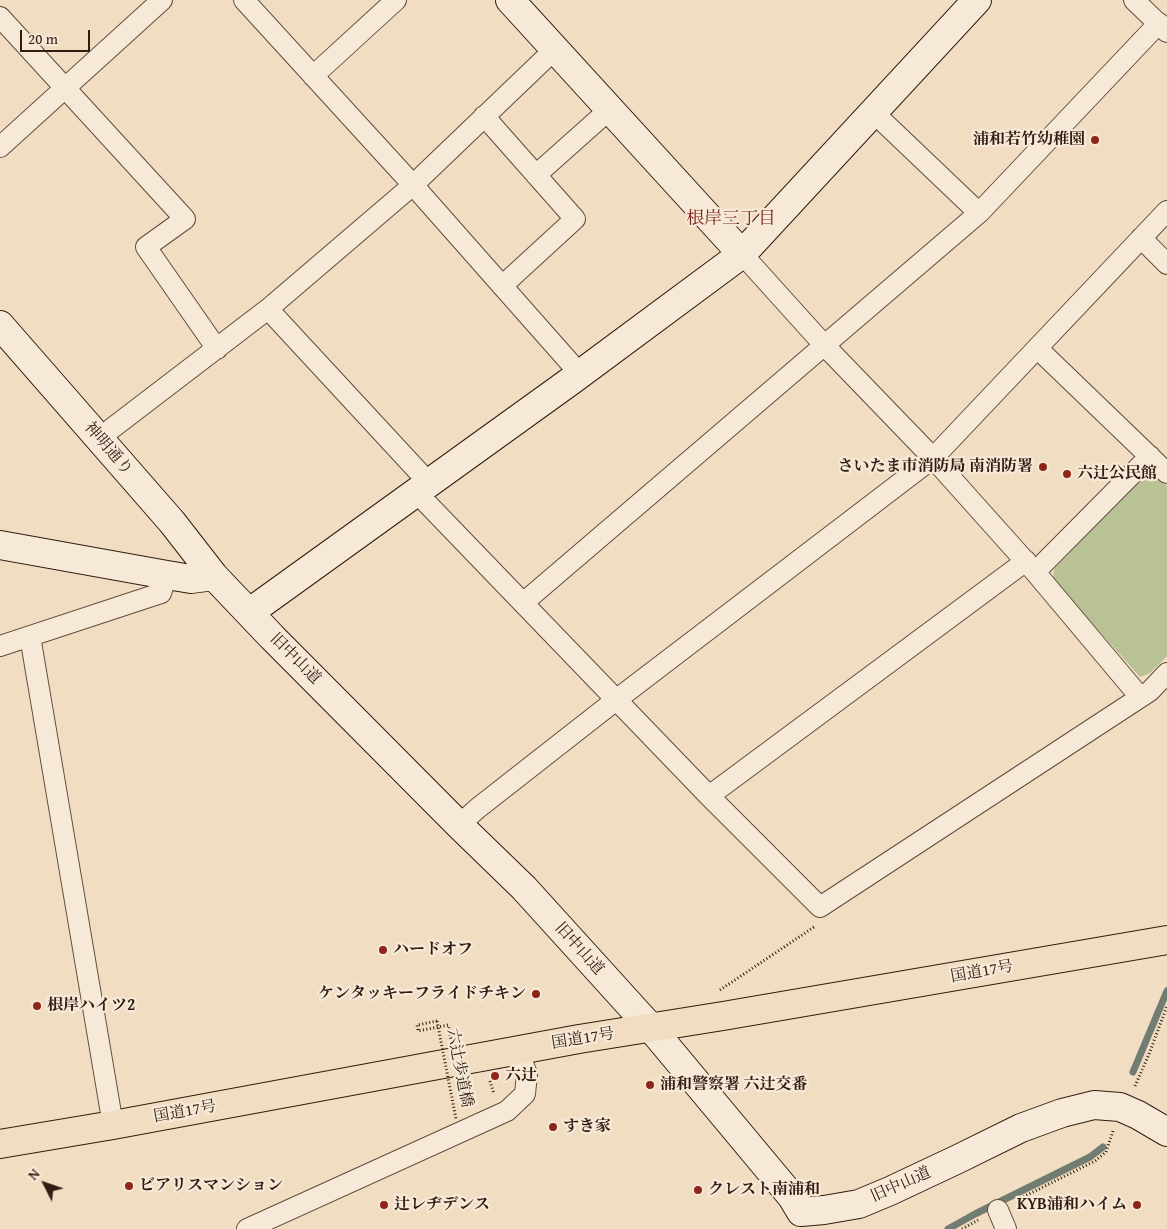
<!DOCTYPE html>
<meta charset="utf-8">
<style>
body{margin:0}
#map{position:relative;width:1167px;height:1229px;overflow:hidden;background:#f1ddc1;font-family:"Gentium Book Plus",serif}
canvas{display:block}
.north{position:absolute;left:20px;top:1159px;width:50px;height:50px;-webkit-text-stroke:4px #f6e9d7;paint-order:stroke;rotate:311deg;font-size:14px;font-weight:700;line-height:20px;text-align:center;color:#311c11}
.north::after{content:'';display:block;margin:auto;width:18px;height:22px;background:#311c11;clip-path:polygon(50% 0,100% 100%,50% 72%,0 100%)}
.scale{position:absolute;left:20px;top:30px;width:70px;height:22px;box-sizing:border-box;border:2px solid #311c11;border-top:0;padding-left:6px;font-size:15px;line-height:18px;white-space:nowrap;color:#311c11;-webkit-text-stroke:4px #f6e9d7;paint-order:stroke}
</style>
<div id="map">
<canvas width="1167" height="1229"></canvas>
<div class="north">N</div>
<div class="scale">20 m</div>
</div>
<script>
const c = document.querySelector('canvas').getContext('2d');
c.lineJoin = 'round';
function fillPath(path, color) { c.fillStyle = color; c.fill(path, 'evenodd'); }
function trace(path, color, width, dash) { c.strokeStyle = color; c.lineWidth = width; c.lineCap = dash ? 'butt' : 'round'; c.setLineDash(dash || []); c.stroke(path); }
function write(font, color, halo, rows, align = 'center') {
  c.font = font + ' "Gentium Book Plus","Noto Serif JP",serif'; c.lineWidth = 4.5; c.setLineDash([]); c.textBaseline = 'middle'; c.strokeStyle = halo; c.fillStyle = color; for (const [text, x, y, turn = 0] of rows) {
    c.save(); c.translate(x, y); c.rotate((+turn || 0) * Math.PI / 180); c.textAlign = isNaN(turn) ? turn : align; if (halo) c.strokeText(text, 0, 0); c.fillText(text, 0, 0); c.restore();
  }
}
const green = new Path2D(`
 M 1146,475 L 1158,477 L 1167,486 L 1167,656 L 1150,673 L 1140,677 L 1053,579 L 1054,569 Z`);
const stream = new Path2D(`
 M 1133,1072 L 1167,991
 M 948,1229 L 975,1214 L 1090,1157 L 1103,1147`);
const path = new Path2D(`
 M 720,990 L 814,927
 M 437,1021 L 417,1025 L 418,1031 L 448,1025 L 451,1039
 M 490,1081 L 494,1094
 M 1135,1086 L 1149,1054 L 1167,1006
 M 1017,1200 L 1095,1161 L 1106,1152 L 1113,1131
 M 962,1229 L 978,1220`);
const street = new Path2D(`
 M 244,0 L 413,185 L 580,374
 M 1134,0 L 1167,32
 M 0,17 L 185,219 L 146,247 L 217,349
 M 313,76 L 396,0
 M 873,112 L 979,213
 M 484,116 L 575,219 L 502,286
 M 0,147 L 162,0
 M 536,175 L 610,109
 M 1141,238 L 1167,264
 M 742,254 L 825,346 L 933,458 L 1035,572 L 1140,697
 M 268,309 L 429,483
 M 1037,348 L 1167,473
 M 98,439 L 268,309 L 413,185 L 555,49
 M 416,492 L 709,796 L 820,907 L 1150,691 L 1167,673
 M 1035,572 L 1150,456
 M 523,603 L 979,213 L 1159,23
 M 30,636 L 113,1125
 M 0,646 L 161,593 L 167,575
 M 709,796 L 1026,561
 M 459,825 L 478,808 L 616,700 L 933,458 L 1167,211
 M 998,1210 L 1006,1229
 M 247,1229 L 507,1111 L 525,1094 L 527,1074 L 518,1050`);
const secondary = new Path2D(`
 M 510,0 L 742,254
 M 0,325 L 172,522 L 214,576 L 272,637 L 459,825 L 524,888 L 651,1028 L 792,1197 L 801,1212 L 824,1210 L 859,1204 L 890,1191 L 958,1159 L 1021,1128 L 1062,1113 L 1094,1105 L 1120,1107 L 1138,1115 L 1167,1132
 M 0,545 L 167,575 L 191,579 L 214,576
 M 250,612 L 572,380 L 742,254 L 977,0`);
const highway = new Path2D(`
 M 0,1144 L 113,1125 L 579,1039 L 723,1016 L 1167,940`);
const pathBridge = new Path2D(`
 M 437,1021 L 456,1119`);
const markers = [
 [1095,140,5,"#8f2418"],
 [1043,467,5,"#8f2418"],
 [1067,474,5,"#8f2418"],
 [383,950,5,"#8f2418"],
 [536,994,5,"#8f2418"],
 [37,1006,5,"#8f2418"],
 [495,1076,5,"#8f2418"],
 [650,1085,5,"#8f2418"],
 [553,1127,5,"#8f2418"],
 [129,1186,5,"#8f2418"],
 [698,1190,5,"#8f2418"],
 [384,1205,5,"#8f2418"],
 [1137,1205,5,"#8f2418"]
];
const poiNames = [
 ["浦和若竹幼稚園",1085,140,"right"],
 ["さいたま市消防局 南消防署",1033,467,"right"],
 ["六辻公民館",1077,474],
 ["ハードオフ",393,950],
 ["ケンタッキーフライドチキン",526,994,"right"],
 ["根岸ハイツ2",47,1006],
 ["六辻",505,1076],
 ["浦和警察署 六辻交番",660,1085],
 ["すき家",563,1127],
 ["ビアリスマンション",139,1186],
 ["クレスト南浦和",708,1190],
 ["辻レヂデンス",394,1205],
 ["KYB浦和ハイム",1127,1205,"right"]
];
const streetNames = [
 ["神明通り",108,449,49],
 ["旧中山道",295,659,45],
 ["旧中山道",579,949,48],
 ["国道17号",982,972,-10],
 ["国道17号",583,1039,-9],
 ["六辻歩道橋",459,1068,79],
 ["国道17号",185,1112,-10],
 ["旧中山道",901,1185,-24]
];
const neighbourhoodNames = [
 ["根岸三丁目",731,219]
];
fillPath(green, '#b8c294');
trace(stream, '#717c72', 7);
trace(street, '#614c3d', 22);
trace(secondary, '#311c11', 30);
trace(highway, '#311c11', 30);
trace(path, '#311c11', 3, [1, 2.5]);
trace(street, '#f6e9d7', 20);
trace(secondary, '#f6e9d7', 28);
trace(highway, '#f1ddc1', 28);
trace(pathBridge, '#311c11', 3, [1, 2.5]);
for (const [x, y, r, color] of markers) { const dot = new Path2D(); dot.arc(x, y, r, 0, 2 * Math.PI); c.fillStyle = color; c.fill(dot); trace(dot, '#f6e9d7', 2); }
write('bold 16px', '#311c11', '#f6e9d7', poiNames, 'left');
write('16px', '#311c11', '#f6e9d7', streetNames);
write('18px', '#7a1f14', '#f6e9d7', neighbourhoodNames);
</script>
